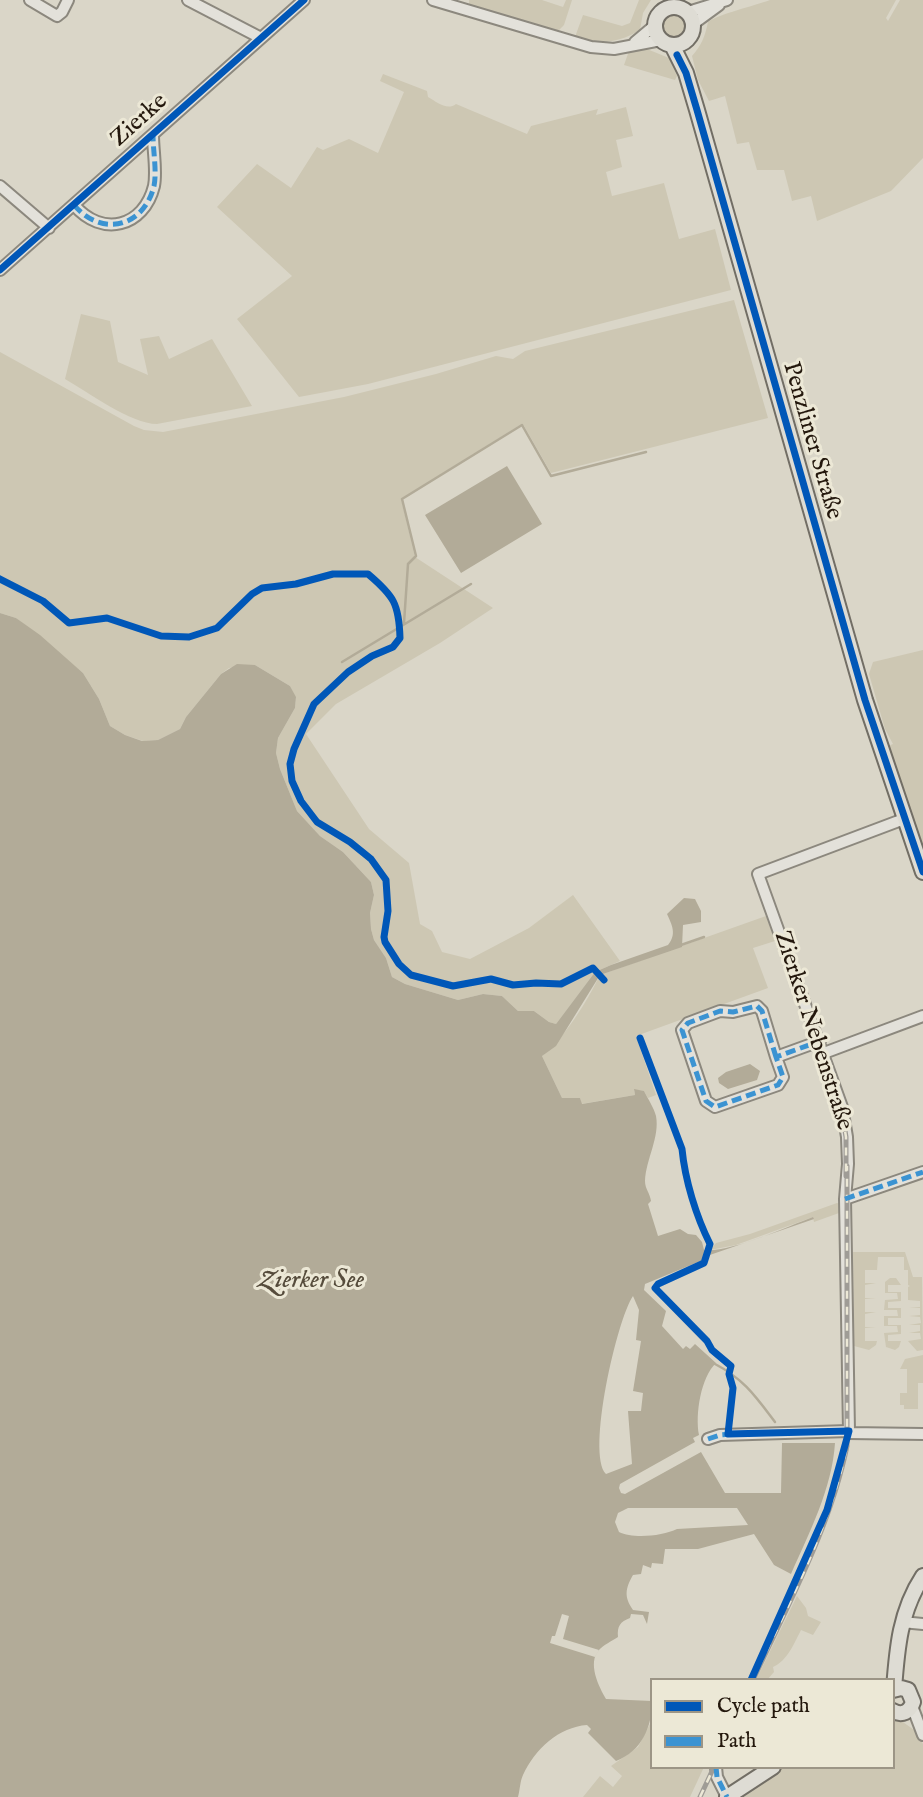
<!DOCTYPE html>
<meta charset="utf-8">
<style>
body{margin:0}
#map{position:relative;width:923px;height:1797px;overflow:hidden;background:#dad6c8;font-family:"IM FELL English",serif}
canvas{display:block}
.legend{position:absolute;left:650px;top:1678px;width:245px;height:91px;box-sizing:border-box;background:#ece8d6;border:2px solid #9c9586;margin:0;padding:9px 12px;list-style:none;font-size:21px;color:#24180d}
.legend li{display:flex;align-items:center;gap:14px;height:35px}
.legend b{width:35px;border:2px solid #9c9586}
</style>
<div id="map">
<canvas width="923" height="1797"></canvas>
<ul class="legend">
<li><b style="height:9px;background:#0057b8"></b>Cycle path</li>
<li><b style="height:9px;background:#3b93d2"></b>Path</li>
</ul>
</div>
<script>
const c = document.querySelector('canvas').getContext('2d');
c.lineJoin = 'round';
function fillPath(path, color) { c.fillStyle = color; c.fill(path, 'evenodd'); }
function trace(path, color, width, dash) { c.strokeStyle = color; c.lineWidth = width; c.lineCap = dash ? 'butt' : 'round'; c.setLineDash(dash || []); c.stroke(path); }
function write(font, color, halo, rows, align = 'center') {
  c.font = font + ' "IM FELL English",serif'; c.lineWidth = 6; c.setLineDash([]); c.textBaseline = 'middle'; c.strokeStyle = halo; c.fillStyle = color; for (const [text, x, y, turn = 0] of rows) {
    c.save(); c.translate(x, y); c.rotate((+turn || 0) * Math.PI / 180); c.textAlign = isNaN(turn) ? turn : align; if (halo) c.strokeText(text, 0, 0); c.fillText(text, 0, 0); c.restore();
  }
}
const green = new Path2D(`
 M 469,0 L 542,0 L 563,7 L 566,0 L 572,0 L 564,25 L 558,31 L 469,6 Z
 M 639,0 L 651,0 L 643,13 L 640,30 C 619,43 601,44 577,40 L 575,37 L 583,15 L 622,26 L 630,23 Z
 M 770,0 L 896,0 L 886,18 L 888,21 L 900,0 L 923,0 L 923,158 L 891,191 L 817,221 L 811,196 L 792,201 L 784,170 L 757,170 L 749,142 L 737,144 L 725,96 L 709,101 L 698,80 L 692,56 C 701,46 705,37 708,22 C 719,14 754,6 770,0 Z
 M660 26a13 13 0 1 1 26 0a13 13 0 1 1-26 0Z
 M 642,47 L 669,58 L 677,76 L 675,80 L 624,65 L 629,51 Z
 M 383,74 L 427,91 L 428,97 C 437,102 447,111 456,104 L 527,134 L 531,126 L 598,109 L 596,115 L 626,107 L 633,136 L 616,140 L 622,167 L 606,172 L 612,196 L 664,183 L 679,239 L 715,229 L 731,290 L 368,384 L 299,397 L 237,319 L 292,276 L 217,207 L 257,164 L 291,188 L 317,147 L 323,150 L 349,139 L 378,153 L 404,92 L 380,81 Z
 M 734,300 L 768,418 L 551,473 L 524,426 L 520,425 L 401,499 L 415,557 L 493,608 L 440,643 L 336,704 L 306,734 L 369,829 L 409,863 L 420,924 L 432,931 L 442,952 L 470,959 L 529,928 L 573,895 L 620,961 L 595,972 L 556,1024 L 549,1022 L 534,1011 L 518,1011 L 502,996 L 483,994 L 458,1000 L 405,984 L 392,977 L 386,958 L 374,940 L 371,929 L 370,913 L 374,895 L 371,882 L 343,852 L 320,836 L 297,811 L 280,769 L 276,753 L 278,738 L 295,708 L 296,698 L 290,686 L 255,665 L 229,668 L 221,674 L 186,717 L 180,729 L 158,740 L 143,741 L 125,735 L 110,726 L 99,699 L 83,673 L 16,618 L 0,613 L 0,352 L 134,426 L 144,430 L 163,432 L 344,397 L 436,374 L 496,356 L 513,359 L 525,351 Z
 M 81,314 L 110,321 L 118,362 L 148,375 L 140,339 L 159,336 L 169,359 L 212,339 L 252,406 L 157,424 C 131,424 88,392 65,379 Z
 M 923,650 L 923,852 L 886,747 L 893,744 L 885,729 L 869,674 L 873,662 Z
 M 766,916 L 775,941 L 753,948 L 768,988 L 636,1036 L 656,1095 L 648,1098 L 644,1091 L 634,1090 L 635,1095 L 581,1104 L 580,1098 L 562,1098 L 542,1056 C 566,1036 586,1003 600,975 Z
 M 837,1203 L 840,1204 L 839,1213 L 814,1222 L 813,1217 L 736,1245 L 710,1250 L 716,1243 L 750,1234 Z
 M 853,1252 L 905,1252 L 913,1277 L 922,1277 L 923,1350 L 917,1351 L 908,1341 L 921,1339 L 920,1333 L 909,1333 L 920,1331 L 920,1325 L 909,1325 L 921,1323 L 920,1317 L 909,1316 L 920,1315 L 920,1308 L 909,1308 L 920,1307 L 920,1301 L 908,1300 L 908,1287 L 910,1286 L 908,1285 L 908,1270 L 904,1270 L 904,1257 L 878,1257 L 877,1270 L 865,1270 L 865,1283 L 876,1283 L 865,1285 L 865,1298 L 876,1298 L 865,1299 L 865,1312 L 876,1312 L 865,1314 L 865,1327 L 876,1328 L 865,1328 L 865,1341 L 877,1341 L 876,1345 L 869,1350 L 854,1346 Z
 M 890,1278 L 896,1278 L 901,1285 L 888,1285 L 888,1292 L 901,1292 L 901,1301 L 888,1302 L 888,1308 L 901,1308 L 901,1318 L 888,1318 L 888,1325 L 901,1325 L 901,1334 L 888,1335 L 888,1341 L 901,1341 L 899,1347 L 895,1350 L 886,1347 L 884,1333 L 898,1332 L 897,1326 L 884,1326 L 884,1316 L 898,1316 L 897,1310 L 884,1310 L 885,1300 L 898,1299 L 897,1293 L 885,1293 L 885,1282 Z
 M 923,1355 L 923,1383 L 918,1383 L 918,1409 L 904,1409 L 904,1405 L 900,1405 L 900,1393 L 907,1393 L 907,1369 L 900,1369 L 905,1359 Z
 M 797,1596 L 806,1608 L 808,1616 L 821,1622 L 813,1635 L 801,1630 C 794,1644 787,1661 773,1667 L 774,1672 L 767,1680 L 756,1680 Z
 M 893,1715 L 917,1732 L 923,1744 L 923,1797 L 735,1797 L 781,1767 L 893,1767 Z
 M 652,1720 L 652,1767 L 704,1767 L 690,1797 L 583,1797 L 600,1776 L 613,1787 L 622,1776 L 611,1766 L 638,1747 Z`);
const water = new Path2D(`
 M 507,466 L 542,524 L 461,573 L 425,515 Z
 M 0,613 L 16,618 L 40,635 L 83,673 L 99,699 L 110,726 L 125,735 L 142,741 L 158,740 L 180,729 L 186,717 L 221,674 L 237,664 L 255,665 L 290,686 L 296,697 L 295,708 L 278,738 L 276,753 L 280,769 L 297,811 L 320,836 L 343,852 L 371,882 L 374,895 L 370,913 L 371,929 L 374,940 L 386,958 L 392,977 L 405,984 L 458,1000 L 483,994 L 502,996 L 518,1011 L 534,1011 L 549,1022 L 556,1024 L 595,972 L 611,965 L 668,945 C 677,934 672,925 667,914 L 684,898 L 695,899 L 701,911 L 701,922 L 683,925 L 682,947 L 600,975 L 556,1046 L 542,1056 L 562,1098 L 580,1098 L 582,1104 L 635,1095 L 634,1089 L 644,1091 C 648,1099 654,1108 656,1116 C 660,1137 646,1159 645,1181 C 645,1189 650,1193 651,1201 L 648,1204 L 658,1236 L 680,1229 L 688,1234 L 696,1235 L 702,1242 L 704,1250 C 730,1253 786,1227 813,1217 L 814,1219 L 704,1257 L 703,1260 L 645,1284 L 644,1290 L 666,1311 L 662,1326 L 683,1349 L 686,1346 L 690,1349 L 695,1344 L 716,1363 C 701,1377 695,1414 699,1435 L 693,1438 L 695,1442 L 620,1484 L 619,1488 L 621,1493 L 625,1494 L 701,1452 L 725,1493 L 781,1493 L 782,1443 L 835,1443 C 832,1489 809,1533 791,1574 L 774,1565 L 754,1534 L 698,1549 L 665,1549 L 663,1564 L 652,1563 L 651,1568 L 643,1565 L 641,1574 L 633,1575 C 625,1589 624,1597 633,1610 L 649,1612 L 647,1624 L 643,1615 L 631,1614 L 630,1618 C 620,1622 617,1626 618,1637 C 612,1641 603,1645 599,1650 C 587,1663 599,1687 606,1699 L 652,1701 C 652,1727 642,1751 616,1761 L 588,1733 L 591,1729 L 587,1725 C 559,1727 535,1749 523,1775 C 520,1781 520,1790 518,1797 L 0,1797 ZM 633,1296 L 639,1310 L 636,1340 L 641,1341 L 633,1391 L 643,1393 L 641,1411 L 628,1411 L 632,1464 L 606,1474 C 586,1454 617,1319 633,1296 ZM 628,1508 L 737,1508 L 748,1525 L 677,1529 C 663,1536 633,1539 619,1532 L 615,1522 L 618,1513 Z
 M 750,1064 L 760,1071 L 757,1080 L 728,1089 L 719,1083 L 718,1078 L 726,1072 Z`);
const pier = new Path2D(`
 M 562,1614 L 569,1616 L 563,1639 L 599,1650 L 595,1657 L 550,1643 L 552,1636 L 555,1636 Z`);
const stream = new Path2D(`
 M 404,623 L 408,564 L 416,556 L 402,499 L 522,425 L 551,476 L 646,452
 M 342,662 L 471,584
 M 681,945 L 704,937
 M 715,1364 C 744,1379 756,1397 775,1422`);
const minor = new Path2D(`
 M 30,0 L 57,16 L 62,12 L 68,0
 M 188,0 L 261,38
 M 433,0 L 591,47 L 614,49 L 661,40
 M 688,12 L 727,0
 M 693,24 L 719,5
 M 635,42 L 654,26
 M 0,186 L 49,228
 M 74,205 C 102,238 144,227 154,186 C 157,171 153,151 153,135
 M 0,270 L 304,0
 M 824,1053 L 923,1016
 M 776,1057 L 762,1011 L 757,1006 L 733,1012 L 720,1011 L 688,1023 L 682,1030 L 706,1101 L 715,1107 L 778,1085 L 783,1077 L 776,1057 L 820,1041
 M 845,1199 L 923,1172
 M 849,1431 L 845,1199 L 848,1164 L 847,1137 L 842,1107 L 758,874 L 904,819
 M 708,1439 L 720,1435 L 849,1431 L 848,1433 L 923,1434
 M 902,1622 L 923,1624
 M 912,1706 L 923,1735
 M 716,1767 L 717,1777 L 727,1797`);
const major = new Path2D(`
 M655 26a19 19 0 1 1 38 0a19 19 0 1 1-38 0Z
 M 672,45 L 686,73 L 697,110 L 865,700 L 923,872
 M 894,1689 C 897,1648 900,1611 923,1576
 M 893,1690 L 901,1688 L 908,1690 L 913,1702 C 910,1712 902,1716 893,1711
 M 727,1797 L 773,1767`);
const rail = new Path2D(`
 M 840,1100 L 846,1137 L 846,1176
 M 753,1680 C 788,1604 830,1529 847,1446 L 847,1166
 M 700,1797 L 714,1767`);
const quiet = new Path2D(`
 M 74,205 C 102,238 144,227 154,186 C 157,171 153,151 153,135
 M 776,1057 L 762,1011 L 757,1006 L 733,1012 L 720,1011 L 688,1023 L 682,1030 L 706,1101 L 715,1107 L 778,1085 L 783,1077 L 776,1057 L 820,1041
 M 845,1199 L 923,1172
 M 708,1439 L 720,1435 L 733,1434
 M 716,1767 L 717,1777 L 727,1797`);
const cycleway = new Path2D(`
 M 677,55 L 686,73 L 697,110 L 865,700 L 923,872
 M 0,270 L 304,0
 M 0,579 L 43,601 L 69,623 L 107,618 L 161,636 L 189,637 L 217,628 L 252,594 L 262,588 L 296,584 L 333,574 L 368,574 C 394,596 399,604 400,638 L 393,647 L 372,656 L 348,672 L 314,704 L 294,749 L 290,764 L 292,781 L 301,801 L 317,822 L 350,842 L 371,859 L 386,880 L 388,911 L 384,937 L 385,942 L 399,964 L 411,975 L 453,986 L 491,979 L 513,985 L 536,983 L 561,984 L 593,968 L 604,980
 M 640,1038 L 682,1149 C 685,1180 696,1216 710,1244 L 704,1263 L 658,1284 L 655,1288 L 707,1341 L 712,1350 L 731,1366 L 729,1374 L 733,1388 L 728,1434 L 849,1431 L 827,1510 L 751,1680`);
const streetNames = [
 ["Zierke",140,121,-42],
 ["Penzliner Straße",811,441,74],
 ["Zierker Nebenstraße",812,1031,72]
];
const waterNames = [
 ["Zierker See",311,1282]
];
fillPath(green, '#cdc7b3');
fillPath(water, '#b2ab98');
fillPath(pier, '#dad6c8');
trace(stream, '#b2ab98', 2.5);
trace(minor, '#8c887e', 14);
trace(major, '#726e65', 18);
trace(minor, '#e3e1da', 10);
trace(major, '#dedcd4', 14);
trace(rail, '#9f9c96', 5);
trace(rail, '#ece8d6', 2.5, [8]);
trace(quiet, '#3b93d2', 5, [10, 5]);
trace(cycleway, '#0057b8', 7);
write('24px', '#24180d', '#ece8d6', streetNames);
write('italic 26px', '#564c3c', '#ece8d6', waterNames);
</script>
